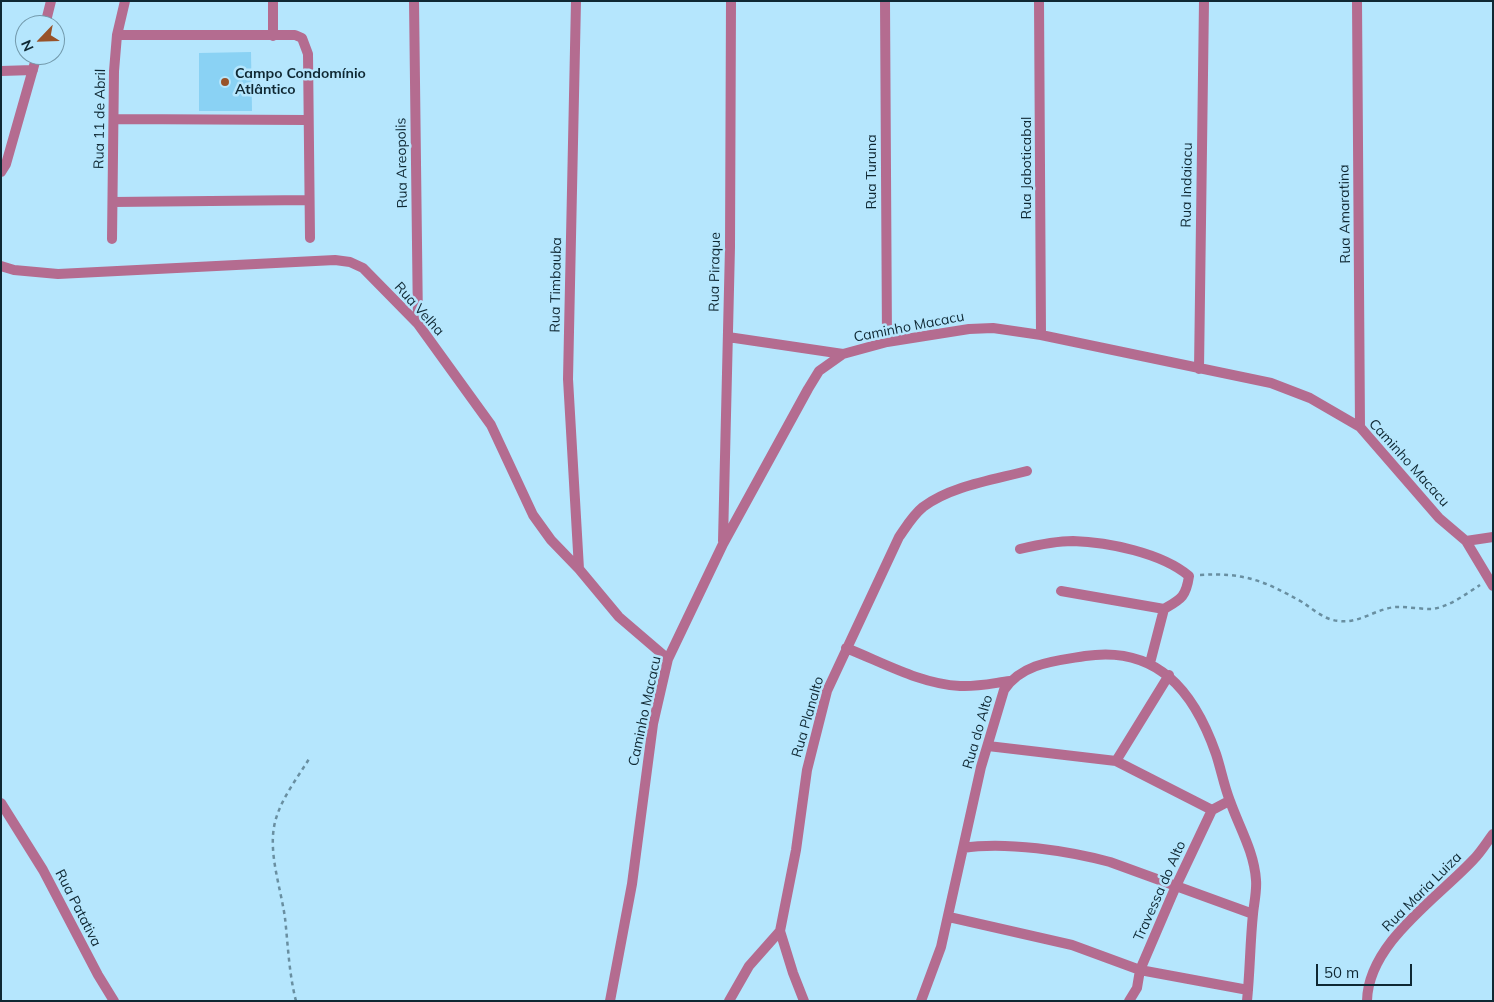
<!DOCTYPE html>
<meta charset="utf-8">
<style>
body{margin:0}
#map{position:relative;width:1494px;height:1002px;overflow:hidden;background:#b5e6fd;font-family:Mulish,sans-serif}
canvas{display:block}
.frame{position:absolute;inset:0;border:2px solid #0f2833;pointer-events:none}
.north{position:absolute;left:15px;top:15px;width:50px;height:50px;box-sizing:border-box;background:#b5e6fd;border:1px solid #739aac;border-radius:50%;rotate:246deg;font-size:14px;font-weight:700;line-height:20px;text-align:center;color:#0f2833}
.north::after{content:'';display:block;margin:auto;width:18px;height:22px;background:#985229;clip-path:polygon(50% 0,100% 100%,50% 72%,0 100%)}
.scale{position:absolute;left:1316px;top:964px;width:96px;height:22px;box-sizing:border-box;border:2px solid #0f2833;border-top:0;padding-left:6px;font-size:15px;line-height:18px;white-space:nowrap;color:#0f2833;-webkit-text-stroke:4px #b5e6fd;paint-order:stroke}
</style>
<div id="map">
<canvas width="1494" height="1002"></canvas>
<div class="frame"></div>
<div class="north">N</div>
<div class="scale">50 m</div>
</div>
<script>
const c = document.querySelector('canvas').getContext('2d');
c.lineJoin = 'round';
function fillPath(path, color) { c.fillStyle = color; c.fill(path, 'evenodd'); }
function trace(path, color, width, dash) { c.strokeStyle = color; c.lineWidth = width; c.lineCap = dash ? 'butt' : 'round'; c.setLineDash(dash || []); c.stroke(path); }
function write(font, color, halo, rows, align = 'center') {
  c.font = font + ' Mulish,sans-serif'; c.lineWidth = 5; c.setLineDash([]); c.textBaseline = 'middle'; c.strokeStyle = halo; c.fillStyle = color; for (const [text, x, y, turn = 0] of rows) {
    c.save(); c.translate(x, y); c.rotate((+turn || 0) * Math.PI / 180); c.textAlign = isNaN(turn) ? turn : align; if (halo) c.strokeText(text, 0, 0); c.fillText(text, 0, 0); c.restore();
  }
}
const green = new Path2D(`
 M 251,52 L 252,111 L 199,111 L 199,53 Z`);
const path = new Path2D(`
 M 1200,575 C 1243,572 1265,581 1302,602 C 1313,609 1324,620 1339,621 C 1360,624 1378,607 1398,607 C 1409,607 1421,609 1432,609 C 1449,607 1466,594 1480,585
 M 296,1001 C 289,974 288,945 285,918 C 281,889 269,856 274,827 C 278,803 296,780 309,759`);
const street = new Path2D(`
 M 414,1 L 418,324
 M 576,1 L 568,379 L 579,569
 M 885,1 L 887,342
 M 1039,1 L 1041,335
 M 1357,1 L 1360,427
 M 45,25 L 51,1
 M 117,35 L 295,35 L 302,38 L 308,54 L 310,238
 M 273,36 L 273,1
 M 1,71 L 33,70
 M 114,119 L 307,120
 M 1,172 L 6,164 L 37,55
 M 113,202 L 309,200
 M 112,239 L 114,71 L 117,35 L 125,1
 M 1,266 L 14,270 L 58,274 L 335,260 L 350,262 L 363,268 L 418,324 L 491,425 L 533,515 L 551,540 L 579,569 L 619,617 L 668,659
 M 728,337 L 843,354
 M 1199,369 L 1204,1
 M 723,541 L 730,247 L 731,1
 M 1466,541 L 1493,537
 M 1020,549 C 1037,545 1055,541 1073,541 C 1108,542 1162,553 1189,576 C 1186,597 1181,599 1164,609 L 1150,663
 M 1061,591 L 1164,609
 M 846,648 C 882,662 920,684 960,686 C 977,687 994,683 1010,681
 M 988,746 L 1116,761 L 1212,810
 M 1116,761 L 1169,675
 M 1,803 L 43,870 L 98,975 L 114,1001
 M 963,848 C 1005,841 1069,851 1110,862 L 1253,914
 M 949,917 L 1072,945 L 1140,970 L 1248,990
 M 610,1001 L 632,884 L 653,724 L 668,659 L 723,544 L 808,389 L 819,371 L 843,354 L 887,342 L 969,329 L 993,328 L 1041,335 L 1271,383 L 1310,398 L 1360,427 L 1439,518 L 1466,541 L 1493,586
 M 729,1001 L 749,966 L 780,931
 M 804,1001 L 793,973 L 780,931 L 796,850 L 807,770 L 827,691 L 899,537 C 906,527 913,515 923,507 C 951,486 993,480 1027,471
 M 921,1001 L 941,947 L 981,767 L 1004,690 C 1022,663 1055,661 1085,656 C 1157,645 1194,691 1216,754 C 1221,769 1224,786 1230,801 C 1239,827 1254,851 1256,880 C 1257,891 1254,903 1253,914 C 1250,943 1250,972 1247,1001
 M 1129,1001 L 1137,988 L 1140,970 L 1176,886 L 1212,810 L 1229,801
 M 1367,1001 C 1368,943 1438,898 1474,859 C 1481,852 1487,842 1493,834`);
const markers = [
 [225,82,5,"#985229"]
];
const poiNames = [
 ["Campo Condomínio",235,74],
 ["Atlântico",235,90]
];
const streetNames = [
 ["Rua 11 de Abril",100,119,-89],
 ["Rua Areopolis",402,163,-91],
 ["Rua Jaboticabal",1027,168,-90],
 ["Rua Turuna",872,172,-90],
 ["Rua Indaiacu",1187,185,-89],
 ["Rua Amaratina",1345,214,-91],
 ["Rua Piraque",715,272,-89],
 ["Rua Timbauba",556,285,-89],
 ["Rua Velha",419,309,48],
 ["Caminho Macacu",909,327,-11],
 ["Caminho Macacu",1409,463,48],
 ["Caminho Macacu",645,711,-78],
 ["Rua Planalto",808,717,-74],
 ["Rua do Alto",978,732,-74],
 ["Travessa do Alto",1160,891,-66],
 ["Rua Maria Luiza",1422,892,-45],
 ["Rua Patativa",78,908,63]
];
fillPath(green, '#8ad2f4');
trace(path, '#698fa1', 2.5, [4, 4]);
trace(street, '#b46c90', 10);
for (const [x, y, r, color] of markers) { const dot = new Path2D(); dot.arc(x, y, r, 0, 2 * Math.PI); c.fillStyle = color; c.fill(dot); trace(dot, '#b5e6fd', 2); }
write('bold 14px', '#0f2833', '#b5e6fd', poiNames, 'left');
write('14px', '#0f2833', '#b5e6fd', streetNames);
</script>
